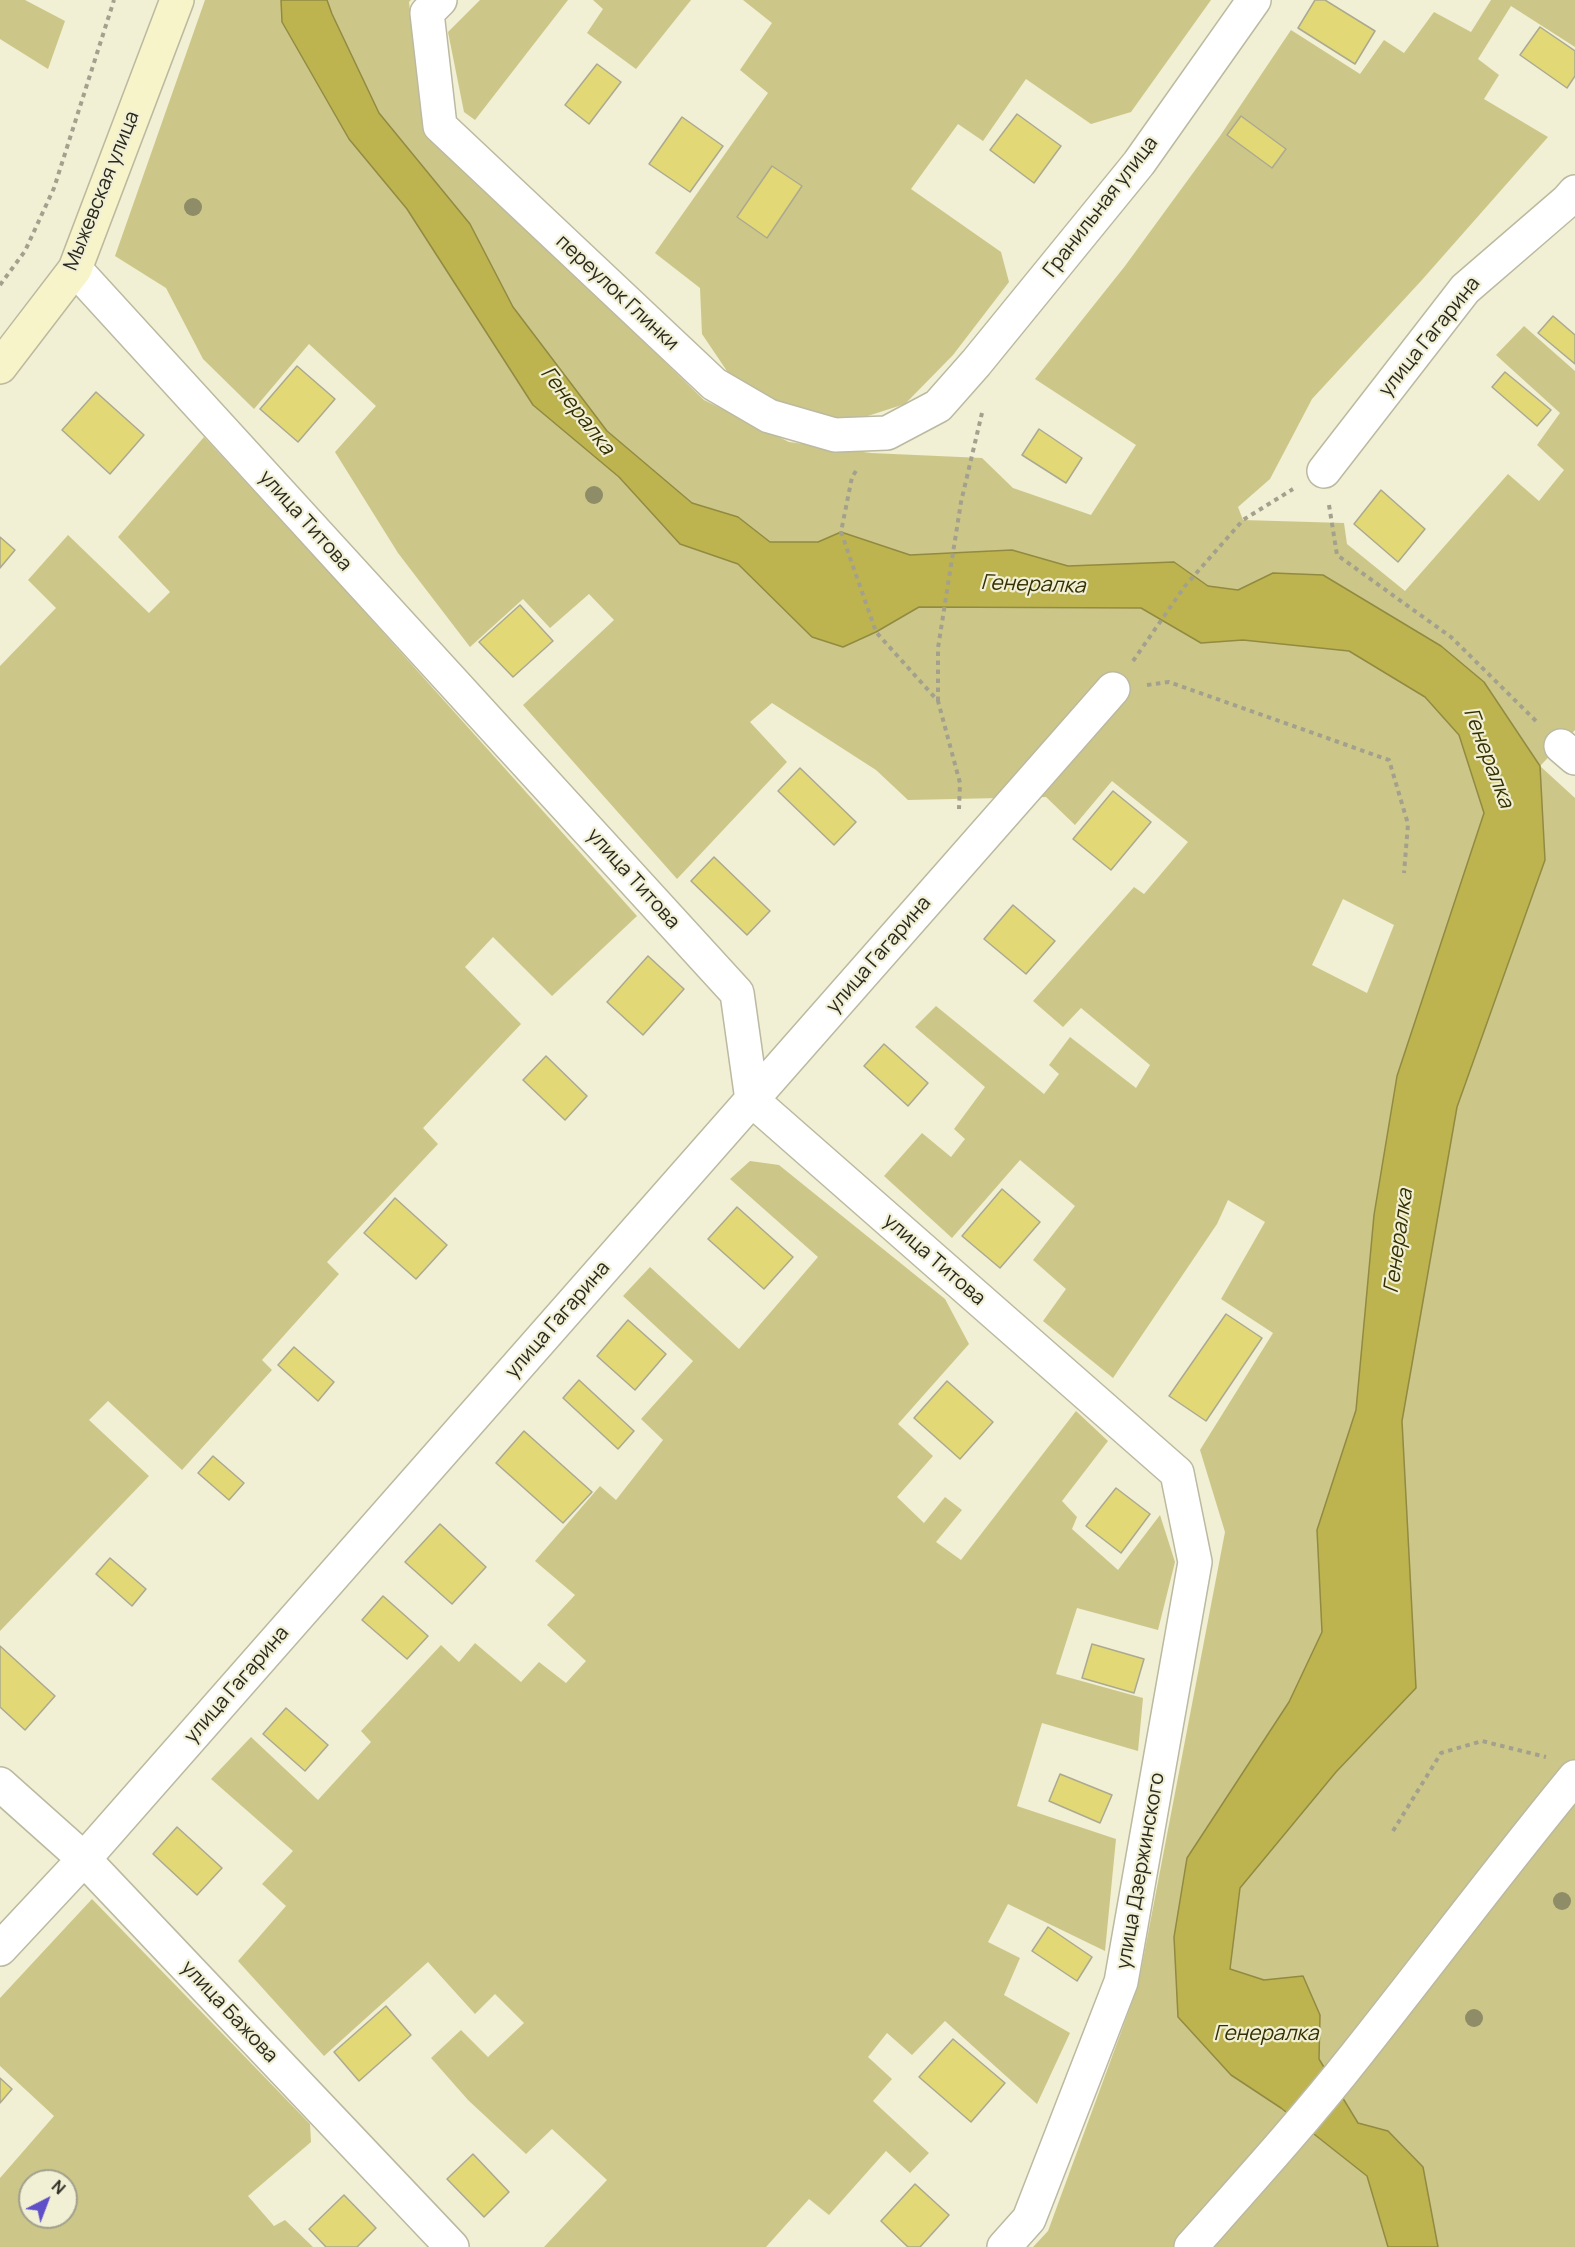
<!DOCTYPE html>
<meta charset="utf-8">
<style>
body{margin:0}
#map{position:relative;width:1575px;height:2247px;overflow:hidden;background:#f1efd4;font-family:Manrope,sans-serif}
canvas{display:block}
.north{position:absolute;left:18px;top:2169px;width:60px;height:60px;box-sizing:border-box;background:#f1efd4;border:2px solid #a1a08c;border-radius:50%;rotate:42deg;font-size:16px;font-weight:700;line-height:24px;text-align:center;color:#29291f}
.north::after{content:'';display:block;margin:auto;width:21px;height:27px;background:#5f4fc8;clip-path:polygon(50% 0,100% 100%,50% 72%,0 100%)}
</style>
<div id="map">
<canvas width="1575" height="2247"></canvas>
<div class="north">N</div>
</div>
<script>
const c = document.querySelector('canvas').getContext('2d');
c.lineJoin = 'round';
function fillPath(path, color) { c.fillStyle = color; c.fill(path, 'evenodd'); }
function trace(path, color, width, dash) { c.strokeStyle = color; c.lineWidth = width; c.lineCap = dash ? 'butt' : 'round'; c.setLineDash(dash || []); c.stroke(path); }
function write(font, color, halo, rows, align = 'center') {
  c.font = font + ' Manrope,sans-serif'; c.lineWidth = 4.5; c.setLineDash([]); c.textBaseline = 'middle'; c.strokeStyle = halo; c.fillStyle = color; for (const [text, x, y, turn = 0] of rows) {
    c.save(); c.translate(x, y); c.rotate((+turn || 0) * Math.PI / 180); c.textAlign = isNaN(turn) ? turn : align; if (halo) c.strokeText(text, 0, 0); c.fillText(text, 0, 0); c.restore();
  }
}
const green = new Path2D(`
 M 0,0 L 25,0 L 65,21 L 48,69 L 0,39 Z
 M 205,0 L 281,0 L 282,22 L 349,139 L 407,209 L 619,477 L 680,544 L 738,564 L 812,637 L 843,647 L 876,632 L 919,607 L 1141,608 L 1201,643 L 1243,640 L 1349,651 L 1425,697 L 1459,735 L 1484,813 L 1397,1076 L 1374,1215 L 1356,1410 L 1317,1530 L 1322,1632 L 1289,1702 L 1188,1858 L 1231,2075 L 1281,2108 L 1367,2176 L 1388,2247 L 1033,2247 L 1048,2231 L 1138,1986 L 1225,1532 L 1200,1450 L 1273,1333 L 1221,1299 L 1265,1222 L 1228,1200 L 1217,1224 L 1113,1378 L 1043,1321 L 1066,1289 L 1033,1260 L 1075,1206 L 1020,1160 L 952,1238 L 884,1176 L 922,1133 L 951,1157 L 965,1139 L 954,1129 L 985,1087 L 915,1027 L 936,1006 L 1044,1094 L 1059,1074 L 1049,1065 L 1070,1037 L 1136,1088 L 1150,1065 L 1081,1008 L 1063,1027 L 1033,1001 L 1134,887 L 1144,894 L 1188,842 L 1112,781 L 1075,825 L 1046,797 L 908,800 L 876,770 L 772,703 L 750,722 L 787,762 L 677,879 L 523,705 L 614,620 L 589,594 L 550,628 L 523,599 L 470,647 L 398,553 L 335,452 L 376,406 L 309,344 L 254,409 L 203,359 L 166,288 L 115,256 ZM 1343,899 L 1394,925 L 1367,993 L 1312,965 Z
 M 327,0 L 411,0 L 409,2 L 424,128 L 704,400 L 789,442 L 871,453 L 982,458 L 1013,488 L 1091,515 L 1136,445 L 1035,379 L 1125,266 L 1220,136 L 1291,30 L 1360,74 L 1384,40 L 1404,53 L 1434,12 L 1471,32 L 1491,0 L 1575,0 L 1575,47 L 1511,6 L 1478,59 L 1499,75 L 1484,99 L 1548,137 L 1421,281 L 1312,399 L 1270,479 L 1238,507 L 1243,520 L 1344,523 L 1347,544 L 1405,591 L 1508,474 L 1539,501 L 1564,470 L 1537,445 L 1560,413 L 1496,355 L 1524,326 L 1575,371 L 1575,730 L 1540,766 L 1575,798 L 1575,2247 L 1438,2247 L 1423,2167 L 1388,2131 L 1358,2123 L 1319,2058 L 1320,2015 L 1303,1976 L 1264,1980 L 1230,1969 L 1240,1888 L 1336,1772 L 1416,1688 L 1402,1421 L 1457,1107 L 1545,860 L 1540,766 L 1484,682 L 1441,646 L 1323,575 L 1273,573 L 1238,590 L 1208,586 L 1174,562 L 1068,566 L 1012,550 L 910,555 L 841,533 L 818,542 L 770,542 L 738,517 L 692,503 L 607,431 L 513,307 L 470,224 L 379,113 L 332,14 Z
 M 480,0 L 568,0 L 475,120 L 464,112 L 448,32 Z
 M 593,0 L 691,0 L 636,69 L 587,33 L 603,9 Z
 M 743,0 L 1211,0 L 1131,112 L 1091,124 L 1026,79 L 983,141 L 958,124 L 911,189 L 1001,252 L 1009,282 L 953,355 L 905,404 L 852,421 L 792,409 L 731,377 L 702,334 L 700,288 L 655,253 L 768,93 L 740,70 L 772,23 Z
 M 204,437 L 328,571 L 637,916 L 552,996 L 493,937 L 465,967 L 521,1024 L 423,1128 L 438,1144 L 327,1262 L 339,1274 L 262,1360 L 272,1370 L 182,1470 L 108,1401 L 89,1420 L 149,1476 L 0,1631 L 0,666 L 56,608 L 28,580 L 68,535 L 149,613 L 170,592 L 118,537 Z
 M 750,1161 L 779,1165 L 945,1299 L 969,1344 L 898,1424 L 933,1456 L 897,1497 L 924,1523 L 945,1497 L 962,1510 L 936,1542 L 961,1560 L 1076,1411 L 1108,1441 L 1062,1501 L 1077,1517 L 1072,1529 L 1118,1570 L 1160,1515 L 1175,1562 L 1158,1630 L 1077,1608 L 1056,1674 L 1143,1698 L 1138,1751 L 1042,1723 L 1017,1806 L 1116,1839 L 1105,1951 L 1008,1904 L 988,1942 L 1020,1958 L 1004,1995 L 1070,2033 L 1037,2104 L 945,2021 L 912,2055 L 887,2033 L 868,2057 L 892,2079 L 873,2101 L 929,2153 L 910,2173 L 886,2151 L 829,2215 L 809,2199 L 766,2247 L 544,2247 L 607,2180 L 552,2129 L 526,2154 L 468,2100 L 431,2058 L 461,2030 L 488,2057 L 524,2023 L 495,1994 L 475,2014 L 428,1962 L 324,2056 L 238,1961 L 286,1906 L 262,1884 L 293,1851 L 211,1779 L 251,1737 L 318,1800 L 371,1742 L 361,1731 L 441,1645 L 459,1662 L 475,1643 L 521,1682 L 539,1662 L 566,1683 L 586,1661 L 547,1625 L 575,1595 L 535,1561 L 600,1486 L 616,1500 L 663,1440 L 641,1419 L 693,1361 L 623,1296 L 650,1267 L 739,1349 L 818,1257 L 730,1179 Z
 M 92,1899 L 310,2124 L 311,2142 L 248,2196 L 274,2226 L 285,2220 L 313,2247 L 0,2247 L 0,2178 L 54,2116 L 0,2066 L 0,1998 ZM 30,2181 L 66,2181 L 66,2217 L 30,2217 Z`);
const water = new Path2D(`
 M 281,0 L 327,0 L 332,14 L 379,113 L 470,224 L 513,307 L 607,431 L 692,503 L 738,517 L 770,542 L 818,542 L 841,532 L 910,555 L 1012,550 L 1068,566 L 1174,562 L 1208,586 L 1238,590 L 1273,573 L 1323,575 L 1441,646 L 1484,682 L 1540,766 L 1545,860 L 1457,1107 L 1402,1421 L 1416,1688 L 1336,1772 L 1240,1888 L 1230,1969 L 1264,1980 L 1303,1976 L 1320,2015 L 1319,2059 L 1358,2123 L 1388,2131 L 1423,2167 L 1438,2247 L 1388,2247 L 1367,2176 L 1281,2108 L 1231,2075 L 1178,2017 L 1174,1937 L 1187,1858 L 1289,1702 L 1322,1632 L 1317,1530 L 1356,1410 L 1374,1215 L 1397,1076 L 1484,813 L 1459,735 L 1425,697 L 1349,651 L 1243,640 L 1201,643 L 1141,608 L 919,607 L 876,632 L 843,647 L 812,637 L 738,564 L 680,544 L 619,477 L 533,405 L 407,209 L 349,139 L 282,22 Z`);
const building = new Path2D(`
 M 1315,0 L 1325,0 L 1375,31 L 1355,64 L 1298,28 Z
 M 1540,27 L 1575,51 L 1575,76 L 1567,88 L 1520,55 Z
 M 597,64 L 621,82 L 589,124 L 565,105 Z
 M 1017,114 L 1061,146 L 1034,183 L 990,150 Z
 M 1241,116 L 1286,149 L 1272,168 L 1227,135 Z
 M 682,117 L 723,146 L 690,192 L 649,164 Z
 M 772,166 L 802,186 L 767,238 L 737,217 Z
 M 1553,316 L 1575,335 L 1575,364 L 1538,333 Z
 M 297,366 L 335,399 L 298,442 L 260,409 Z
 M 1505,372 L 1551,410 L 1537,426 L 1492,387 Z
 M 96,392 L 144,435 L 110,474 L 62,430 Z
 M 1039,429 L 1082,458 L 1066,483 L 1022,455 Z
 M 1381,490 L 1425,529 L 1398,562 L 1354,524 Z
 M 0,537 L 15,550 L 0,568 Z
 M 520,605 L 553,641 L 513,677 L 479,642 Z
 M 800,768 L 856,822 L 834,845 L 778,791 Z
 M 1113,791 L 1151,822 L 1111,870 L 1073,839 Z
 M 714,857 L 770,911 L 747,935 L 691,881 Z
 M 1013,905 L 1055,941 L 1026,974 L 984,939 Z
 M 648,956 L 684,989 L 643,1035 L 607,1002 Z
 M 884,1044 L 928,1083 L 908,1106 L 864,1066 Z
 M 546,1056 L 587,1096 L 565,1120 L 523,1080 Z
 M 1002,1189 L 1040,1222 L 1000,1268 L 962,1236 Z
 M 395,1198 L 447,1245 L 416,1279 L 364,1233 Z
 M 737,1207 L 793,1257 L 764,1289 L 708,1239 Z
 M 1226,1314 L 1262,1338 L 1206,1421 L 1169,1396 Z
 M 628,1320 L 666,1354 L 635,1390 L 597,1356 Z
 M 294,1347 L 334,1382 L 318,1401 L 278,1365 Z
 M 579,1380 L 634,1431 L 618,1449 L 563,1398 Z
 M 947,1381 L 993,1422 L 960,1459 L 914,1418 Z
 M 524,1431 L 592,1492 L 563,1523 L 496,1463 Z
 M 213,1456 L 244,1483 L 229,1500 L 198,1473 Z
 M 1116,1488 L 1150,1514 L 1121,1553 L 1086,1526 Z
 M 440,1524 L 486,1567 L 452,1604 L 405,1562 Z
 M 110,1558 L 146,1589 L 132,1606 L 96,1574 Z
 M 383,1596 L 428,1636 L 407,1659 L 362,1620 Z
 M 1092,1644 L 1144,1659 L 1134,1693 L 1082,1678 Z
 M 0,1646 L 55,1696 L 25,1730 L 0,1707 Z
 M 286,1708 L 328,1745 L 305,1771 L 263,1734 Z
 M 1060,1774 L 1112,1795 L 1100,1823 L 1049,1801 Z
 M 177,1827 L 222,1868 L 197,1895 L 153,1854 Z
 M 1048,1927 L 1092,1957 L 1077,1981 L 1032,1951 Z
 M 386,2006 L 411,2035 L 359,2081 L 334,2052 Z
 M 953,2039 L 1005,2083 L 971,2122 L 919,2077 Z
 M 0,2078 L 12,2089 L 0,2103 Z
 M 473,2154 L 509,2192 L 484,2217 L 447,2179 Z
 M 915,2184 L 949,2215 L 920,2247 L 908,2247 L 881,2221 Z
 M 344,2195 L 376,2228 L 357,2247 L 326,2247 L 309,2229 Z`);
const path = new Path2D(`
 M 0,285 L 25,251 L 54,188 L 114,0
 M 856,471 L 852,477 L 841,532 L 876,632 L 938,701 L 960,783 L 959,809
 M 1329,505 L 1337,555 L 1451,637 L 1536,721
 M 1133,661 L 1185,586 L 1243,520 L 1293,489
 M 1147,685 L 1169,682 L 1389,760 L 1408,824 L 1404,873
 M 938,701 L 938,648 L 961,502 L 982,413
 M 1393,1831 L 1441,1753 L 1482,1741 L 1546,1757`);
const street = new Path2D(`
 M 440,0 L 427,13 L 440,126 L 714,384 L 769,416 L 835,435 L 887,433 L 938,406 L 976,363 L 1139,163 L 1254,0
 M 75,269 L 737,993 L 752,1100 L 1177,1473 L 1195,1562 L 1121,1982 L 1029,2219 L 1004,2247
 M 1324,471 L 1465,289 L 1567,201 L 1575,192
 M 1561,746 L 1575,758
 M 0,1784 L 84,1859 L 452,2247
 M 0,1949 L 84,1859 L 1113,689
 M 1191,2247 C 1247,2184 1304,2121 1356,2055 C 1430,1962 1500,1868 1575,1777`);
const secondary = new Path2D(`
 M 0,367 L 75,269 L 177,0`);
const trees = [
 [193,207],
 [594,495],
 [1562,1901],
 [1474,2018]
];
const streetNames = [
 ["Мыжевская улица",102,191,-68],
 ["Гранильная улица",1101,207,-52],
 ["переулок Глинки",617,293,43],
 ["улица Гагарина",1430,337,-51],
 ["улица Титова",305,521,48],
 ["улица Титова",633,879,48],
 ["улица Гагарина",879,955,-49],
 ["улица Титова",934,1260,41],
 ["улица Гагарина",558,1320,-49],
 ["улица Гагарина",237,1685,-49],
 ["улица Дзержинского",1141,1871,-80],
 ["улица Бажова",229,2012,47]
];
const waterNames = [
 ["Генералка",577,411,52],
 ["Генералка",1033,585,2],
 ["Генералка",1488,758,69],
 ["Генералка",1399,1241,-82],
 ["Генералка",1266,2034]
];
fillPath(green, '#ccc789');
fillPath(water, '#bdb450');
trace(water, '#918a41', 1.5);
fillPath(building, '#e2d976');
trace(building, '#aba990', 1.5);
trace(street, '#bbb9a0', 36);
trace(secondary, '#bbb9a0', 36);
trace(path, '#a3a18d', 4, [4.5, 4.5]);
trace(street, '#fff', 33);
trace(secondary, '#f8f4c9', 33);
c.fillStyle = '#8f8c68';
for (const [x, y] of trees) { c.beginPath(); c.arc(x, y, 9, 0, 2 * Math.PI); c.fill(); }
write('20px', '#29291f', '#f1efd4', streetNames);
write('italic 21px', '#343003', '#f1efd4', waterNames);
</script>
